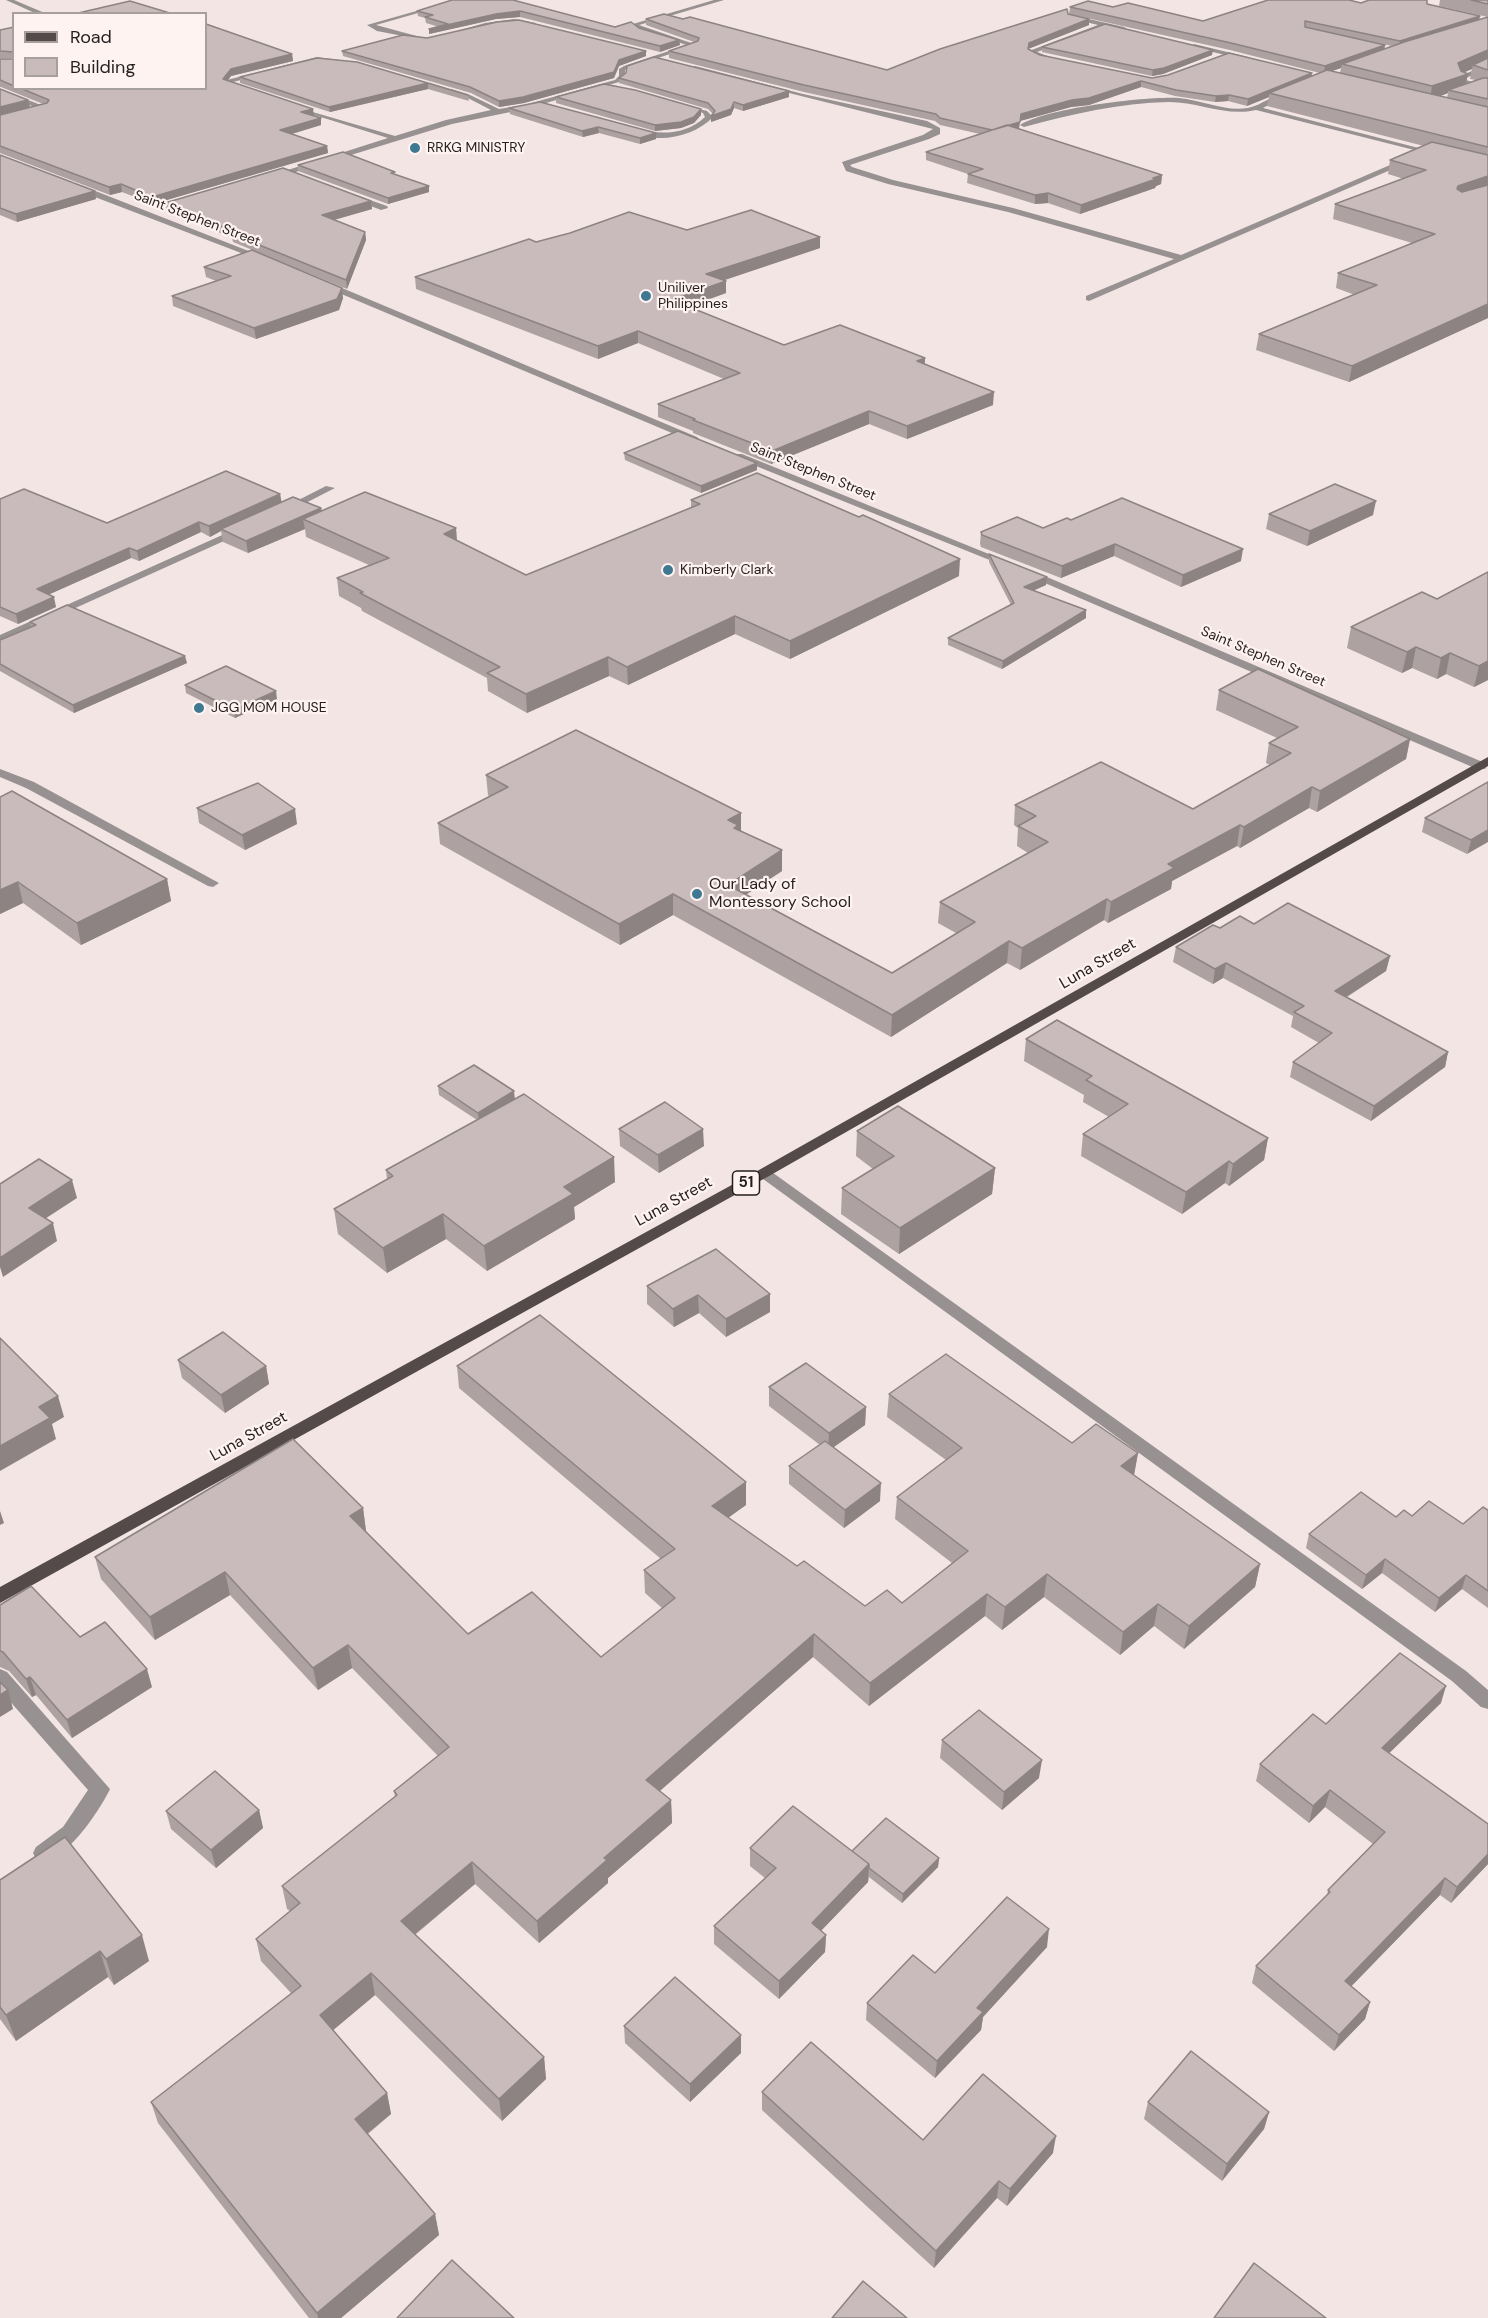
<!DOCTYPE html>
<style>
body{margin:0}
#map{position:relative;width:1488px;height:2318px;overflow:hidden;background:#f3e5e4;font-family:"DM Sans",sans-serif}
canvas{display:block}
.legend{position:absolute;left:12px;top:12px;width:195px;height:78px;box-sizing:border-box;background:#fff3f2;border:2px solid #a79e9e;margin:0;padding:8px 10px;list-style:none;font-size:18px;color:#241f1f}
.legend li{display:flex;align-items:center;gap:12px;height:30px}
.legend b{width:30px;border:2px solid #a79e9e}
</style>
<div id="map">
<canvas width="1488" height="2318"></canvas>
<ul class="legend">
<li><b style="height:8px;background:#544a4a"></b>Road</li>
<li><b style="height:16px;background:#c9bbbb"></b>Building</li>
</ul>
</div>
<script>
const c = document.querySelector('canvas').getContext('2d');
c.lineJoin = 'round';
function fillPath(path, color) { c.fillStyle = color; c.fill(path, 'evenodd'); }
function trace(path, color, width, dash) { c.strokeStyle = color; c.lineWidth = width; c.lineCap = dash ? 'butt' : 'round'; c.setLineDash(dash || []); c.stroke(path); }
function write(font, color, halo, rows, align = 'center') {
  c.font = font + ' "DM Sans",sans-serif'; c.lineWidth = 4.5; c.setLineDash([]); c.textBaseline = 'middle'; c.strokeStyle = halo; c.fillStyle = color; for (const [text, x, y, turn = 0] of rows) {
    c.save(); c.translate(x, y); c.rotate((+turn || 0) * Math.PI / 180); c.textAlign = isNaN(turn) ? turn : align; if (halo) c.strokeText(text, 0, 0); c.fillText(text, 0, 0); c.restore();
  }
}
const minor = new Path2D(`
 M 6,0 L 14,0 L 47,14 L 37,14 Z
 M 714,0 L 724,0 L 639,25 L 697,45 L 628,68 L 625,70 L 625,77 L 619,82 L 525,109 L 452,124 L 276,178 L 269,176 L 388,138 L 292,108 L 292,106 L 395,136 L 446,120 L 491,110 L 466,97 L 449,92 L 451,89 L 470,95 L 499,109 L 524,105 L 615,80 L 619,76 L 619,69 L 624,66 L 687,45 L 640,31 L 633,24 Z
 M 434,6 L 439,7 L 376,25 L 424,38 L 424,40 L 377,31 L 367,25 Z
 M 1071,15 L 1124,27 L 1127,29 L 1124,31 L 1105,27 L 1037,52 L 1050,57 L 1048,60 L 1029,53 L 1029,51 L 1098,25 L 1069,18 Z
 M 514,19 L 536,23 L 533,25 L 504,23 L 457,34 L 454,32 L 485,23 Z
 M 1194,44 L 1248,57 L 1249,58 L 1246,60 L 1192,47 Z
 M 317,57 L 365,64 L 362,66 L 317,61 L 233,82 L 233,85 L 245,89 L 245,91 L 227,86 L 227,80 Z
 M 1488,64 L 1488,68 L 1464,79 L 1481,86 L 1481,88 L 1459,82 L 1458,77 Z
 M 695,66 L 803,94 L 927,121 L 940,128 L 940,134 L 929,139 L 850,165 L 852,167 L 893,180 L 1013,208 L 1181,255 L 1404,159 L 1411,161 L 1089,301 L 1086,300 L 1086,296 L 1174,259 L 1008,212 L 888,184 L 846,171 L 842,162 L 923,135 L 933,129 L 693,69 Z
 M 0,89 L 46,107 L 48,108 L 0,121 L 0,117 L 37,108 L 0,93 Z
 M 1286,91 L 1288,94 L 1263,108 L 1442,154 L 1438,156 L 1256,110 C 1226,117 1199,102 1169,102 C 1119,103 1072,114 1024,127 L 1020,125 C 1047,108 1147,96 1179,98 C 1202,100 1225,112 1248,108 C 1262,105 1273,95 1286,91 Z
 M 680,104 L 707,111 L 713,117 C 694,137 656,145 632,131 L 636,129 C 661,135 686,135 705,117 L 703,113 L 680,106 Z
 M 74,185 L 80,185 L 269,259 L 262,261 L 74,189 Z
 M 353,194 L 387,206 L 388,208 L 381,210 L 350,198 L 350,194 Z
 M 323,280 L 697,437 L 699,439 L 691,441 L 320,285 L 319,283 Z
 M 736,454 L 742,454 L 1011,563 L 1002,565 L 736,458 Z
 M 326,486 L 335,488 L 290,511 L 281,509 Z
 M 240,527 L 245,530 L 244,532 L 0,642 L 0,635 Z
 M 1028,569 L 1485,763 L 1487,766 L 1485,769 L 1477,769 L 1024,574 L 1024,570 Z
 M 0,769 L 34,782 L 219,883 L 213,887 L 208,886 L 26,788 L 0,777 Z
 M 764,1168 L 769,1170 L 1466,1671 L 1488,1690 L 1488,1709 L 1481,1707 L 1452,1681 L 759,1176 L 756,1173 Z
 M 0,1669 L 7,1672 L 110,1789 C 100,1810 62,1869 36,1859 L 33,1853 L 36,1847 L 63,1827 L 88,1790 L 0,1690 Z`);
const major = new Path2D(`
 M 1488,757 L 1488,766 L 769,1176 L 0,1603 L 0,1587 L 759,1170 Z`);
const wall = new Path2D(`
 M 452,0 L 615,27 L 639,28 L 679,40 L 680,45 L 660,52 L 520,17 L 496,19 L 429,34 L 439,27 L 426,23 L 425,18 L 418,16 L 417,11 Z
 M 1440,0 L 1488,0 L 1488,17 L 1439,6 Z
 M 1361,3 L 1427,4 L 1480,19 L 1488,17 L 1488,318 L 1349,382 L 1256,350 L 1259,334 L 1355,295 L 1336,288 L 1338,273 L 1412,243 L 1333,219 L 1335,204 L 1404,179 L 1388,174 L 1390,160 L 1424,146 L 1267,106 L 1269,97 L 1247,106 L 1228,101 L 1215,102 L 1175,96 L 1141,87 L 1089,105 L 1071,107 L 1020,121 L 1019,128 L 1018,129 L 1162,175 L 1161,184 L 1156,186 L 1155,188 L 1080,214 L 1048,203 L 1035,204 L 967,183 L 968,174 L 926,160 L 926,152 L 980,134 L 940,125 L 935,121 L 804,92 L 669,58 L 669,51 L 694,42 L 646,25 L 646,19 L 887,70 L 1068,14 L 1089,19 L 1089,25 L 1028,49 L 1040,55 L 1152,78 L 1312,73 L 1311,76 L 1320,73 L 1230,50 L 1069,14 L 1070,7 L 1113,7 L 1203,21 ZM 1368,41 L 1392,46 L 1384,49 L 1385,45 ZM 1341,68 L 1340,73 L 1331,71 ZM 1472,69 L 1470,79 L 1476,80 L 1466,84 L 1468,74 L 1464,72 ZM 1448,93 L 1447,98 L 1440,96 Z
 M 206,24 L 292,54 L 293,61 L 231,76 L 228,80 L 321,118 L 321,125 L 292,134 L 327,146 L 328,153 L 153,204 L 122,192 L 110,195 L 0,153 L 0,115 L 28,100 L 30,107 L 43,104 L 1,87 L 0,87 L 0,59 L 13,59 L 13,58 L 0,58 L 0,30 L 14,27 L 14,88 L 206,88 Z
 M 1042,47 L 1212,55 L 1163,74 L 1152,76 L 1042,52 Z
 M 342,51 L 646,56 L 619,66 L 614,78 L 524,103 L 499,107 L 471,93 L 343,56 Z
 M 357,62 L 468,95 L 469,101 L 428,89 L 330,112 L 240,83 L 240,77 Z
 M 619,78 L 789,97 L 743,111 L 734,108 L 731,115 L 711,122 L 713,114 L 708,109 L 619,83 Z
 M 556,97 L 701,115 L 694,123 L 681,128 L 655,131 L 556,103 Z
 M 509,108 L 656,139 L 640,144 L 599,133 L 583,137 L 510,114 Z
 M 0,155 L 96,199 L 17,222 L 0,215 Z
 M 298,165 L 429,192 L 388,204 L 298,171 Z
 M 371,201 L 372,209 L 334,220 L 365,232 L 366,240 L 347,289 L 233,242 L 232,238 L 167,210 L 165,203 Z
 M 687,230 L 820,237 L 820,248 L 724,280 L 726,293 L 688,307 L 784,345 L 925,358 L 925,364 L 993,405 L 907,439 L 869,424 L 771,464 L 693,433 L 693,431 L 658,417 L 658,404 L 724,379 L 638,343 L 598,359 L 416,289 L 415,277 L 536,242 Z
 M 204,267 L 343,298 L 339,310 L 256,339 L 173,306 L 172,296 L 216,281 L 206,277 Z
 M 624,453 L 757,463 L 757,470 L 701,493 L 625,460 Z
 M 280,494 L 281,502 L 321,508 L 322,511 L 456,528 L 457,541 L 526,575 L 691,508 L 691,500 L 959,576 L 790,659 L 735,634 L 628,685 L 609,676 L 527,713 L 488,691 L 487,678 L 362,611 L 361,608 L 339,596 L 337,578 L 369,565 L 306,537 L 305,529 L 248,553 L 223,542 L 221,531 L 210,537 L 201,532 L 139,561 L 131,558 L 49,594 L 56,607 L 18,624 L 0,616 L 0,499 L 107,523 Z
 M 1269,514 L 1373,515 L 1307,546 L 1266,529 Z
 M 1071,520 L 1241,561 L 1181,587 L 1114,556 L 1061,578 L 981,547 L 980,544 L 981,532 L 1043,528 Z
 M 989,554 L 1046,585 L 1033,590 L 1086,610 L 1086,618 L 1002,669 L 948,645 L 948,638 L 1011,605 L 989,562 Z
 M 1488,572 L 1488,680 L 1474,687 L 1446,674 L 1437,679 L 1412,668 L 1402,673 L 1347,648 L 1351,627 L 1437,599 Z
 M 30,622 L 187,663 L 74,713 L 0,671 L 0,640 L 31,627 Z
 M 185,685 L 277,699 L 235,718 L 186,693 Z
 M 1219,690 L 1410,739 L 1406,759 L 1317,812 L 1309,808 L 1240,848 L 1237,846 L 1172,881 L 1171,889 L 1108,923 L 1104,920 L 1020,970 L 1007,963 L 891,1037 L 673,915 L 620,945 L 440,844 L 438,823 L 489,796 L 488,795 L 486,775 L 741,813 L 741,831 L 782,850 L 782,871 L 746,894 L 892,973 L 956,933 L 938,923 L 940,902 L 1028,853 L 1017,846 L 1018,828 L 1014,825 L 1015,805 L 1193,809 L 1270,765 L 1266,763 L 1269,743 L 1277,738 L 1216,710 Z
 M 1488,782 L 1467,854 L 1422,832 L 1425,818 Z
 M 0,797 L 167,879 L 171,901 L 81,945 L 23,903 L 0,914 Z
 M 197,808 L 297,824 L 245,850 L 199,823 Z
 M 1254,924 L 1390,956 L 1386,971 L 1347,997 L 1448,1052 L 1445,1067 L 1371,1121 L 1290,1077 L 1293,1062 L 1319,1043 L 1291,1027 L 1293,1016 L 1223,978 L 1213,984 L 1173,962 L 1176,947 L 1220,928 Z
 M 1026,1039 L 1268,1138 L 1264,1160 L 1229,1186 L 1225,1183 L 1182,1214 L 1081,1156 L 1083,1134 L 1109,1117 L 1083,1102 L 1084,1095 L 1024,1061 Z
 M 438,1086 L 515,1099 L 615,1182 L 574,1207 L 575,1219 L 487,1271 L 446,1239 L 387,1273 L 338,1234 L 334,1209 L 387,1179 L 386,1170 L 477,1120 L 439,1095 Z
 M 619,1129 L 704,1146 L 659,1173 L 620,1146 Z
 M 857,1131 L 995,1168 L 992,1194 L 899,1254 L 841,1214 L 842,1188 L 873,1169 L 856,1156 Z
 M 647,1286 L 770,1294 L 770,1312 L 726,1337 L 699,1313 L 674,1327 L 647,1304 Z
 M 178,1360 L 266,1366 L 269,1384 L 225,1413 L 182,1378 Z
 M 457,1366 L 746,1505 L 728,1518 L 797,1566 L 865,1606 L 902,1603 L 952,1563 L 895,1519 L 897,1497 L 946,1460 L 887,1417 L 889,1394 L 1072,1443 L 1138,1453 L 1134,1475 L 1260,1564 L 1255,1587 L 1184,1649 L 1154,1626 L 1120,1655 L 1044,1597 L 1002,1630 L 985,1616 L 869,1706 L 813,1657 L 660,1791 L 671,1800 L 672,1823 L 608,1878 L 608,1883 L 539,1943 L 475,1884 L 415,1935 L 544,2057 L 546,2079 L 502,2121 L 375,1995 L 333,2030 L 387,2093 L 391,2114 L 368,2134 L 435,2214 L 439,2235 L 341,2318 L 309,2318 L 158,2123 L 151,2102 L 291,1993 L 261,1961 L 256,1939 L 290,1911 L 287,1909 L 282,1886 L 395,1797 L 394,1791 L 438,1756 L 352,1668 L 318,1690 L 230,1595 L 155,1640 L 101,1579 L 95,1557 L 363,1508 L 366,1531 L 468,1634 L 601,1657 L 662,1608 L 645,1593 L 644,1570 L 661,1559 L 459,1388 Z
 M 769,1387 L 866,1407 L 865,1425 L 834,1447 L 880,1501 L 844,1528 L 789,1484 L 789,1466 L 820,1445 L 769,1406 Z
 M 1488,1510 L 1488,1608 L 1462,1589 L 1435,1612 L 1382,1573 L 1362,1589 L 1306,1548 L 1309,1534 L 1396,1517 L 1412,1516 L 1463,1524 Z
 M 0,1605 L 80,1637 L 152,1687 L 72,1738 L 36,1695 L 32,1697 L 9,1671 L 0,1667 Z
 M 1441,1703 L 1389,1753 L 1488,1824 L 1488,1864 L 1451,1903 L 1440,1895 L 1351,1986 L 1370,2002 L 1365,2019 L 1334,2051 L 1252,1983 L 1256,1966 L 1327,1896 L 1328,1890 L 1373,1844 L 1325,1807 L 1309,1823 L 1256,1781 L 1260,1764 L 1326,1724 Z
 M 942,1740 L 1039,1778 L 1002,1810 L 940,1758 Z
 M 259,1810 L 263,1828 L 216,1868 L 171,1829 L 166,1811 Z
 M 750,1848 L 852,1851 L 939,1858 L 938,1867 L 902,1903 L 869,1877 L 868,1882 L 821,1931 L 826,1935 L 825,1952 L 779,1999 L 714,1944 L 714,1926 L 765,1878 L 750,1866 Z
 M 0,1880 L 149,1961 L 114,1985 L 108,1977 L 16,2041 L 0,2019 Z
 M 1047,1947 L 983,2017 L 981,2030 L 935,2078 L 866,2020 L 867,2003 L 935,1973 Z
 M 624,2026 L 741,2035 L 741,2053 L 690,2102 L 625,2043 Z
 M 762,2092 L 923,2140 L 1053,2153 L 1007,2206 L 997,2198 L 934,2268 L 762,2110 Z
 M 1148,2102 L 1269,2112 L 1264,2129 L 1222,2181 L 1144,2119 Z`);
const shadedWall = new Path2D(`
 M 520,11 L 520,17 L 496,19 L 429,34 L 429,29 L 496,14 Z
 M 1480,16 L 1479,23 L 1399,48 L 1400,41 Z
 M 1089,19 L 1089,25 L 1028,49 L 1029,43 Z
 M 679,40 L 680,45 L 660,52 L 660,46 Z
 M 1385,45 L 1384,52 L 1342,64 L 1341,68 L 1324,74 L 1325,66 Z
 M 1213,50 L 1212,55 L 1163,74 L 1152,76 L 1153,70 Z
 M 1488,50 L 1488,62 L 1473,65 L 1472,69 L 1456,76 L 1458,63 Z
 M 646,51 L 646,56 L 619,66 L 614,78 L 524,103 L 499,107 L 499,101 Z
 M 292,54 L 293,61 L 231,76 L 224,86 L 223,79 L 231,69 Z
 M 1312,73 L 1311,80 L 1269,93 L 1269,97 L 1247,106 L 1248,99 Z
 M 1468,74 L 1465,87 L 1448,90 L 1448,93 L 1430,100 L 1432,86 Z
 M 1141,81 L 1141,87 L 1089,105 L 1071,107 L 1020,121 L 1019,128 L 994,137 L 994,130 L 1021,114 Z
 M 428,83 L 428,89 L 330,112 L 329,107 Z
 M 789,91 L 789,97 L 743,111 L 743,105 Z
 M 1229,95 L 1228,101 L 1215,102 L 1216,96 Z
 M 28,100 L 30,107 L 0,115 L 0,107 Z
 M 734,102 L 734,108 L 731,115 L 711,122 L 711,116 Z
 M 313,109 L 314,116 L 301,112 Z
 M 701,109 L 701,115 L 694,123 L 681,128 L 655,131 L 655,125 Z
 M 321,118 L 321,125 L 281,137 L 280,130 Z
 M 598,127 L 599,133 L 583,137 L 582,131 Z
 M 656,133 L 656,139 L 640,144 L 640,138 Z
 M 327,146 L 328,153 L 153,204 L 152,197 Z
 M 1162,175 L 1161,184 L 1156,186 L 1155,188 L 1080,214 L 1081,205 Z
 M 1488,176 L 1488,190 L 1455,201 L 1457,189 L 1458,186 Z
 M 121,184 L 122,192 L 110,195 L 109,187 Z
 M 429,186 L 429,192 L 388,204 L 388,198 Z
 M 95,191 L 96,199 L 17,222 L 16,214 Z
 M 1048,193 L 1048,203 L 1035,204 L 1035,195 Z
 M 371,201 L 372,209 L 323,223 L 322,215 Z
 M 365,232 L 366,240 L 347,289 L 346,280 Z
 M 820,237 L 820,248 L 707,286 L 706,274 Z
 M 726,281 L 726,293 L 673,312 L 672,300 Z
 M 342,288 L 343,298 L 339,310 L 256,339 L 254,328 Z
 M 1488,304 L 1488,318 L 1349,382 L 1352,366 Z
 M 638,331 L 638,343 L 598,359 L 598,346 Z
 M 925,358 L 924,371 L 917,361 Z
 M 994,392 L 993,405 L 907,439 L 907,426 Z
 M 869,411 L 869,424 L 771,464 L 772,451 Z
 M 757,463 L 757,470 L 701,493 L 701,486 Z
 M 280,494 L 282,504 L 221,529 L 221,531 L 210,537 L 209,526 Z
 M 1376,501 L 1373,515 L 1307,546 L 1310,531 Z
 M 321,508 L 323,521 L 303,519 L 305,529 L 248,553 L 246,541 Z
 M 199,522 L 201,532 L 139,561 L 137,551 Z
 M 456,528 L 457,546 L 444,534 Z
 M 1115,544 L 1114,556 L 1061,578 L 1062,566 Z
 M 129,548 L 131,558 L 39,599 L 37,589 Z
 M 1243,549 L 1241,561 L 1181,587 L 1183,575 Z
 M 960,559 L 959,576 L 790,659 L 790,641 Z
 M 1047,577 L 1046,585 L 1024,595 L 1024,587 Z
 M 54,597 L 56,607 L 18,624 L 16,614 Z
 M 1086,610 L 1086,618 L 1002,669 L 1003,661 Z
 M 735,616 L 735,634 L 628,685 L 627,667 Z
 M 1416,647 L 1412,668 L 1402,673 L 1407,652 Z
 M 1450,653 L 1446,674 L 1437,679 L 1441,658 Z
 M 185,656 L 187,663 L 74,713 L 73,705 Z
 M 608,657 L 609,676 L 527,713 L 526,694 Z
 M 1488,661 L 1488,680 L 1474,687 L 1479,666 Z
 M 276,691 L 277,699 L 235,718 L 234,710 Z
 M 1410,739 L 1406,759 L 1317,812 L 1320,791 Z
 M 1312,787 L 1309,808 L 1240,848 L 1244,827 Z
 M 295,809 L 297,824 L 245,850 L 242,835 Z
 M 741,813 L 741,833 L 738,835 L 728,820 Z
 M 1240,825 L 1237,846 L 1172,881 L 1171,889 L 1108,923 L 1111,902 L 1168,864 Z
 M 1488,830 L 1488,842 L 1467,854 L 1471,840 Z
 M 782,850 L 782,871 L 729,906 L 728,885 Z
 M 167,879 L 171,901 L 81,945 L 77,923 Z
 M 18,882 L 23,903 L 0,914 L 0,890 Z
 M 673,894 L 673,915 L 620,945 L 619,924 Z
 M 1107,899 L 1104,920 L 1020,970 L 1022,948 Z
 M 1009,941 L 1007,963 L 891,1037 L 892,1015 Z
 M 1390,956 L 1386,971 L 1332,1006 L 1335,991 Z
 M 1226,963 L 1223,978 L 1213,984 L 1215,969 Z
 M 1448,1052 L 1445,1067 L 1371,1121 L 1374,1106 Z
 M 514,1091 L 515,1100 L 479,1121 L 478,1113 Z
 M 703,1129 L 704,1146 L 659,1173 L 658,1155 Z
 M 1268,1138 L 1264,1160 L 1229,1186 L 1233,1164 Z
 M 614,1157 L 615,1182 L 574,1207 L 575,1219 L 487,1271 L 484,1246 L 564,1187 Z
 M 1229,1161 L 1225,1183 L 1182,1214 L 1186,1192 Z
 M 995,1168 L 992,1194 L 899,1254 L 900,1228 Z
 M 72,1180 L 77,1198 L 34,1226 L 29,1208 Z
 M 443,1214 L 446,1239 L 387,1273 L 383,1248 Z
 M 53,1223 L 57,1241 L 3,1277 L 0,1267 L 0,1258 Z
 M 770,1294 L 770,1312 L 726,1337 L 726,1319 Z
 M 698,1295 L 699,1313 L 674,1327 L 673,1309 Z
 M 266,1366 L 269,1384 L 225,1413 L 221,1395 Z
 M 58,1396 L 64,1417 L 52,1424 L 56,1439 L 0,1471 L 0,1446 L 39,1407 Z
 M 866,1407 L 865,1425 L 828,1451 L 829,1433 Z
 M 1138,1453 L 1134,1475 L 1121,1466 Z
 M 746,1482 L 746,1505 L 712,1529 L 712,1506 Z
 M 881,1483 L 880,1501 L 844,1528 L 845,1510 Z
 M 363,1508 L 366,1531 L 354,1539 L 350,1516 Z
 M 0,1511 L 4,1523 L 0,1525 Z
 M 1385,1559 L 1382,1573 L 1362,1589 L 1366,1575 Z
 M 1260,1564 L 1255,1587 L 1184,1649 L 1189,1626 Z
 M 225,1572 L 230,1595 L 155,1640 L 150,1617 Z
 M 1047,1574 L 1044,1597 L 1002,1630 L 1005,1607 Z
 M 1466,1575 L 1462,1589 L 1435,1612 L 1439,1598 Z
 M 987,1594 L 985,1616 L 869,1706 L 870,1683 Z
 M 1158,1604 L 1154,1626 L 1120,1655 L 1123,1632 Z
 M 814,1634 L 813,1657 L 647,1802 L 646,1780 Z
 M 348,1645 L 352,1668 L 318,1690 L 313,1668 Z
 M 147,1669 L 152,1687 L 72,1738 L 67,1720 Z
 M 30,1677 L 36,1695 L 32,1697 L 26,1679 Z
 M 1446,1686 L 1441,1703 L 1377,1765 L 1382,1748 Z
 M 8,1690 L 13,1709 L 0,1717 L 0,1695 Z
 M 1042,1760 L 1039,1778 L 1002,1810 L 1004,1792 Z
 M 1330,1790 L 1325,1807 L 1309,1823 L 1313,1806 Z
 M 671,1800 L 672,1823 L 608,1878 L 608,1883 L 539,1943 L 537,1921 L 604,1858 Z
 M 259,1810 L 263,1828 L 216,1868 L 211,1850 Z
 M 1488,1854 L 1488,1864 L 1451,1903 L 1457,1887 Z
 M 939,1858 L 938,1867 L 902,1903 L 903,1894 Z
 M 472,1862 L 475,1884 L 404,1943 L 401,1921 Z
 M 869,1864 L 868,1882 L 811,1941 L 812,1923 Z
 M 1445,1878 L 1440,1895 L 1340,1998 L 1345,1981 Z
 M 1049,1929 L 1047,1947 L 983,2017 L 981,2030 L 935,2078 L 937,2061 L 977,2008 Z
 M 142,1935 L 149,1961 L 114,1985 L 106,1959 Z
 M 826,1935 L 825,1952 L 779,1999 L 779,1981 Z
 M 100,1951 L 108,1977 L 16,2041 L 6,2015 Z
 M 371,1973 L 375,1995 L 325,2037 L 320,2015 Z
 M 1370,2002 L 1365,2019 L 1334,2051 L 1339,2035 Z
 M 741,2035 L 741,2053 L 690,2102 L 690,2084 Z
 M 544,2057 L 546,2079 L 502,2121 L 499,2099 Z
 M 387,2093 L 391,2114 L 359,2140 L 355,2119 Z
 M 1269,2112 L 1264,2129 L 1222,2181 L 1227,2164 Z
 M 1056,2136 L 1053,2153 L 1007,2206 L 1010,2189 Z
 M 999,2181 L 997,2198 L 934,2268 L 936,2251 Z
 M 435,2214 L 439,2235 L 341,2318 L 318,2318 L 317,2313 Z`);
const building = new Path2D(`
 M 452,0 L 513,0 L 615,27 L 631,22 L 639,28 L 679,40 L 660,46 L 520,11 L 496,14 L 429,29 L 448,24 L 425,17 L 433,15 L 417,11 Z
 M 1268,0 L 1349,0 L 1361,3 L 1369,0 L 1427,0 L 1427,4 L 1480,16 L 1400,41 L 1305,21 L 1305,27 L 1385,45 L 1325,66 L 1231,43 L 1070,7 L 1088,1 L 1113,7 L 1128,3 L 1203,21 Z
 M 1471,0 L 1488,0 L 1488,4 Z
 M 130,1 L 173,14 L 74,14 Z
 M 1067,9 L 1068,14 L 1089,19 L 1029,43 L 1028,49 L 1040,55 L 1152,78 L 1168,75 L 1229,53 L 1312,73 L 1248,99 L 1229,95 L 1216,96 L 1176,90 L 1141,81 L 1089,98 L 1072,100 L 1021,114 L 1020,122 L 992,130 L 940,118 L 936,114 L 804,85 L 669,51 L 698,41 L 699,38 L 646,19 L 664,14 L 683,19 L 690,17 L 887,70 L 940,49 Z
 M 1488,17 L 1488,50 L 1458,63 L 1461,71 L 1468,74 L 1432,86 L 1342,64 L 1404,42 Z
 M 519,20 L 646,51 L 619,60 L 614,72 L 523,97 L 499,101 L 470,87 L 342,51 L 403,35 L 427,38 L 497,22 Z
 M 206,24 L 292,54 L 231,69 L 223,79 L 313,109 L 301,112 L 321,118 L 280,130 L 327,146 L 152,197 L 121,184 L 109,187 L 0,146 L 0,115 L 47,103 L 49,100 L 20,88 L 206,88 Z
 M 1105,24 L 1213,50 L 1164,68 L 1153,70 L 1042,47 Z
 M 14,27 L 14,52 L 0,51 L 0,30 Z
 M 14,57 L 14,86 L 0,80 L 0,59 L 13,59 Z
 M 654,57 L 789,91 L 743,105 L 734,102 L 731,109 L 711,116 L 715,111 L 708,103 L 619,78 L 626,73 L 627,66 Z
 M 317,58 L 357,62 L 468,95 L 428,83 L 329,107 L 240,77 Z
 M 1488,58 L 1488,70 L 1473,65 Z
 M 1327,70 L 1488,107 L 1488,147 L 1269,93 Z
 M 1483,78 L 1488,78 L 1488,99 L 1448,90 Z
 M 604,84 L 635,90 L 701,109 L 694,117 L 681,122 L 655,125 L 556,97 Z
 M 0,89 L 28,100 L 0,107 Z
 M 540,102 L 656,133 L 640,138 L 598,127 L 582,131 L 509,108 Z
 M 1007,125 L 1162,175 L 1153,178 L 1156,179 L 1081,205 L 1048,193 L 1035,195 L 968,174 L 983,169 L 926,152 Z
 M 1432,142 L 1488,155 L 1488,176 L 1458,186 L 1457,189 L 1462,192 L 1488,185 L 1488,304 L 1352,366 L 1259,334 L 1377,285 L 1338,273 L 1435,234 L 1335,204 L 1426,170 L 1390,160 Z
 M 343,152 L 395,172 L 391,173 L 429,186 L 388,198 L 298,165 Z
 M 0,155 L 95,191 L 16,214 L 0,208 Z
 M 283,168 L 371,201 L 322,215 L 365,232 L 346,280 L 232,234 L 236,232 L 165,203 Z
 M 751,210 L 820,237 L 706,274 L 726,281 L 672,300 L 784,345 L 840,325 L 925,358 L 917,361 L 994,392 L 907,426 L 869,411 L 772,451 L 693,420 L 695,419 L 658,404 L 740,373 L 638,331 L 598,346 L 415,277 L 529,239 L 536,242 L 570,233 L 629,212 L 687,230 Z
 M 252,250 L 342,288 L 337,299 L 254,328 L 172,296 L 231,276 L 204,267 Z
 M 678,431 L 757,463 L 701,486 L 624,453 Z
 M 226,471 L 280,494 L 209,526 L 199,522 L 137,551 L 129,548 L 37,589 L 54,597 L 16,614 L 0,607 L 0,499 L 24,489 L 107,523 Z
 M 757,473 L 859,517 L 863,515 L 960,559 L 790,641 L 735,616 L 627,667 L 608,657 L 526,694 L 487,673 L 500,667 L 360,593 L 363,592 L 337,578 L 389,558 L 303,519 L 365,492 L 456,528 L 444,534 L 526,575 L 700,504 L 691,500 Z
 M 1335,484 L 1376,501 L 1310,531 L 1269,514 Z
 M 293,497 L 321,508 L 246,541 L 221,529 Z
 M 1122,498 L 1243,549 L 1183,575 L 1115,544 L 1062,566 L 982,535 L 981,532 L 1017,517 L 1043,528 L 1067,518 L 1071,520 Z
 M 989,554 L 1047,577 L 1024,587 L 1086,610 L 1003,661 L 948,638 L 1014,603 Z
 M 1488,572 L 1488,661 L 1479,666 L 1450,653 L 1441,658 L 1416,647 L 1407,652 L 1351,627 L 1422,592 L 1437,599 Z
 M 67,605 L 185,656 L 73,705 L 0,664 L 0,640 L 36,625 L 30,622 Z
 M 226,666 L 276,691 L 234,710 L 185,685 Z
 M 1258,669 L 1410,739 L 1320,791 L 1312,787 L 1244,827 L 1240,825 L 1168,864 L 1174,868 L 1111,902 L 1107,899 L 1022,948 L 1009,941 L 892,1015 L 673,894 L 619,924 L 438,823 L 508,787 L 486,775 L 576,730 L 741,813 L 728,820 L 738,825 L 734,828 L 782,850 L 728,885 L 892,973 L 975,922 L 940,902 L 1048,842 L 1018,826 L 1036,816 L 1015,805 L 1101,762 L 1193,809 L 1291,753 L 1269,743 L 1298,727 L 1219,690 Z
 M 1488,782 L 1488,830 L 1471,840 L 1425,818 Z
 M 258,783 L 295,809 L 242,835 L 197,808 Z
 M 12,791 L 167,879 L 77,923 L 18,882 L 0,890 L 0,797 Z
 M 1288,903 L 1390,956 L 1335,991 L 1448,1052 L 1374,1106 L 1293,1062 L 1332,1033 L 1294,1012 L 1304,1006 L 1226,963 L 1215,969 L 1176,947 L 1213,925 L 1220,928 L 1240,916 L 1254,924 Z
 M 1057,1020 L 1268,1138 L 1233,1164 L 1229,1161 L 1186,1192 L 1083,1134 L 1128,1104 L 1086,1080 L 1092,1076 L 1026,1039 Z
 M 474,1065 L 514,1091 L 478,1113 L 438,1086 Z
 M 524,1094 L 614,1157 L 564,1187 L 573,1194 L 484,1246 L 443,1214 L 383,1248 L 334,1209 L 393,1176 L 386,1170 Z
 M 665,1102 L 703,1129 L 658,1155 L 619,1129 Z
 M 898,1106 L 995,1168 L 900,1228 L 842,1188 L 894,1156 L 857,1131 Z
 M 39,1159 L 72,1180 L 29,1208 L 53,1223 L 0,1258 L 0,1184 Z
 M 716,1249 L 770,1294 L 726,1319 L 698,1295 L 673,1309 L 647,1286 Z
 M 540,1315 L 746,1482 L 712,1506 L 797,1566 L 804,1561 L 865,1606 L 887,1590 L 902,1603 L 968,1551 L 897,1497 L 962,1448 L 889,1394 L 946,1354 L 1072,1443 L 1096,1424 L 1138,1453 L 1121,1466 L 1260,1564 L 1189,1626 L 1158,1604 L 1123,1632 L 1047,1574 L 1005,1607 L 987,1594 L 870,1683 L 814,1634 L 646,1780 L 671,1800 L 604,1858 L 607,1860 L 537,1921 L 472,1862 L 401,1921 L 544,2057 L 499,2099 L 371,1973 L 320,2015 L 387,2093 L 355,2119 L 435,2214 L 317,2313 L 151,2102 L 301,1986 L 256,1939 L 300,1903 L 282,1886 L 397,1795 L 394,1791 L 449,1747 L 348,1645 L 313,1668 L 225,1572 L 150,1617 L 95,1557 L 293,1439 L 363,1508 L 350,1516 L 468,1634 L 532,1592 L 601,1657 L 675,1598 L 644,1570 L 675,1549 L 457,1366 Z
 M 223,1332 L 266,1366 L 221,1395 L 178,1360 Z
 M 0,1338 L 58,1396 L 39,1407 L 50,1418 L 0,1446 Z
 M 806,1363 L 866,1407 L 829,1433 L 769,1387 Z
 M 825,1441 L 881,1483 L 845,1510 L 789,1466 Z
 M 1361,1492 L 1396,1517 L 1404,1510 L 1412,1516 L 1429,1501 L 1463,1524 L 1483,1507 L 1488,1510 L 1488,1591 L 1466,1575 L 1439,1598 L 1385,1559 L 1366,1575 L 1309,1534 Z
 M 31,1586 L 80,1637 L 105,1622 L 147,1669 L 67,1720 L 30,1677 L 26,1679 L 3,1652 L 0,1651 L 0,1605 Z
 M 1400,1653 L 1446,1686 L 1382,1748 L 1488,1824 L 1488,1854 L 1457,1887 L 1445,1878 L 1345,1981 L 1370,2002 L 1339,2035 L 1256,1966 L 1330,1892 L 1328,1890 L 1385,1832 L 1330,1790 L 1313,1806 L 1260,1764 L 1313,1714 L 1326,1724 Z
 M 0,1682 L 8,1690 L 0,1695 Z
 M 979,1710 L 1042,1760 L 1004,1792 L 942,1740 Z
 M 215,1771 L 259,1810 L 211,1850 L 166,1811 Z
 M 793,1806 L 869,1864 L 812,1923 L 826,1935 L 779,1981 L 714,1926 L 776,1868 L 750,1848 Z
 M 886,1818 L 939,1858 L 903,1894 L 869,1868 L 869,1864 L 852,1851 Z
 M 65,1837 L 142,1935 L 106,1959 L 100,1951 L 6,2015 L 0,2007 L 0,1880 Z
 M 1007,1897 L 1049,1929 L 977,2008 L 983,2012 L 937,2061 L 867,2003 L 913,1955 L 935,1973 Z
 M 675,1977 L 741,2035 L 690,2084 L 624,2026 Z
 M 811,2042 L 923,2140 L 983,2074 L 1056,2136 L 1010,2189 L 999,2181 L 936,2251 L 762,2092 Z
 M 1191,2051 L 1269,2112 L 1227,2164 L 1148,2102 Z
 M 452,2260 L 514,2318 L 397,2318 Z
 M 1254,2263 L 1326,2318 L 1214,2318 Z
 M 863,2281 L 907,2318 L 832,2318 Z`);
const markers = [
 [415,148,6,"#3e7891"],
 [646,296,6,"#3e7891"],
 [668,570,6,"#3e7891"],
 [199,708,6,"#3e7891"],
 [697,894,6,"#3e7891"]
];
const farPoinames = [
 ["RRKG MINISTRY",427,148],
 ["Uniliver",658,288],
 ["Philippines",658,304],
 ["Kimberly Clark",680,570],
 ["JGG MOM HOUSE",211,708]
];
const farStreetnames = [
 ["Saint Stephen Street",197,219,21],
 ["Saint Stephen Street",813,472,22],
 ["Saint Stephen Street",1263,657,23]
];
const shields = [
 [746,1183,27]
];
const shieldNames = [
 ["51",746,1183]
];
const poiNames = [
 ["Our Lady of",709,885],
 ["Montessory School",709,903]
];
const streetNames = [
 ["Luna Street",1098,964,-30],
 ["Luna Street",674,1202,-29],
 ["Luna Street",249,1437,-29]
];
fillPath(minor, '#979191');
fillPath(major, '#544a4a');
fillPath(wall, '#ada1a1');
fillPath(shadedWall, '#8d8383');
fillPath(building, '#c9bbbb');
trace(building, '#8d8383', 1.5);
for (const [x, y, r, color] of markers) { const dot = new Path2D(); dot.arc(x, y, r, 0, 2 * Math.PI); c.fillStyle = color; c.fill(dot); trace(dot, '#fff3f2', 2); }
write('14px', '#241f1f', '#fff3f2', farPoinames, 'left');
write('14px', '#241f1f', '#fff3f2', farStreetnames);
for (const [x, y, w] of shields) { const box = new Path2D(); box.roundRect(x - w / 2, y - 12, w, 24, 4.5); c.fillStyle = '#fff3f2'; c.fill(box); trace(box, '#241f1f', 1.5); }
write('bold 15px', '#241f1f', null, shieldNames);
write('16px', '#241f1f', '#fff3f2', poiNames, 'left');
write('16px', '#241f1f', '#fff3f2', streetNames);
</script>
